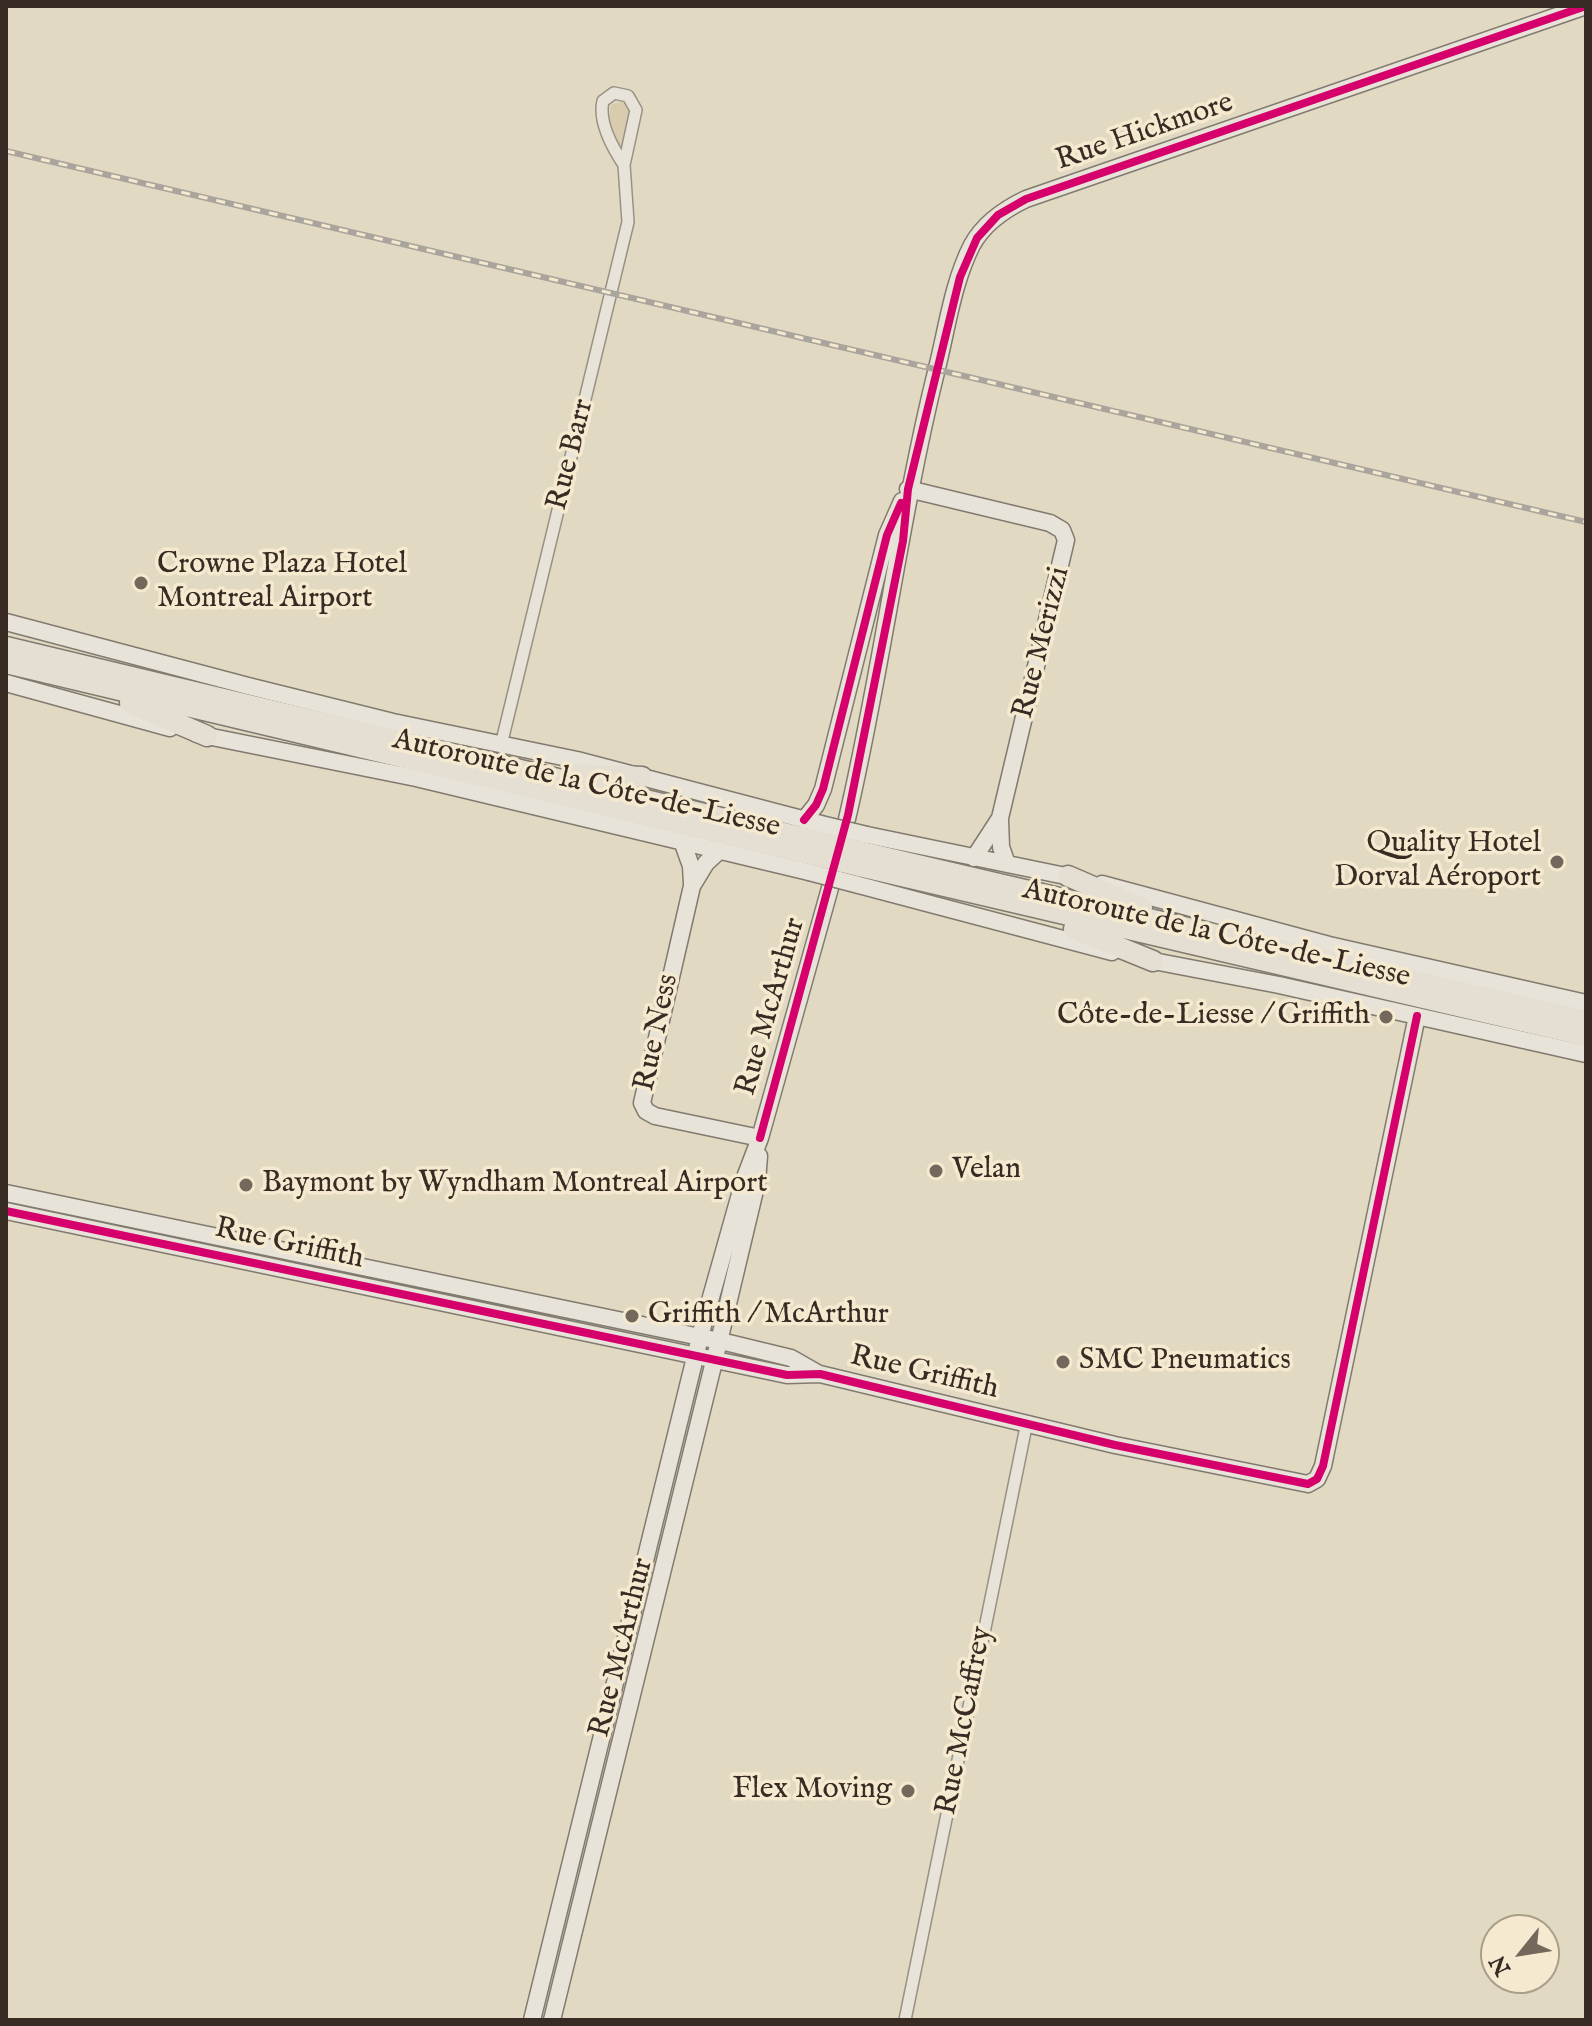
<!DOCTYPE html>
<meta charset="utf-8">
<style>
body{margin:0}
#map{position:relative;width:1592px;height:2026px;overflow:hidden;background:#e2d9c3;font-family:"IM FELL English",serif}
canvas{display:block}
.frame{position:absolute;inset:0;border:8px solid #382b24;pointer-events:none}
.north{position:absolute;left:1480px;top:1914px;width:80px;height:80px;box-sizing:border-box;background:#f5ead0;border:2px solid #a99e8b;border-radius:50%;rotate:240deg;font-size:22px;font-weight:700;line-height:32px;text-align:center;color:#382b24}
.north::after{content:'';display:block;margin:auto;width:28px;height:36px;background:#74685c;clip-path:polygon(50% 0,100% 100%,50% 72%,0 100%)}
</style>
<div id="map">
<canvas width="1592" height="2026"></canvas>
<div class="frame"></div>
<div class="north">N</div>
</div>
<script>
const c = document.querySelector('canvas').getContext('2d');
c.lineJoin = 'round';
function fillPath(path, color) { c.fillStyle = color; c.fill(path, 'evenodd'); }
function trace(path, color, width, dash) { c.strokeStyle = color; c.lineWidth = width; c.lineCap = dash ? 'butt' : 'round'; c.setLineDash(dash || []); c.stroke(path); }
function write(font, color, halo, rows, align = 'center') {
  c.font = font + ' "IM FELL English",serif'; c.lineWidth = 7; c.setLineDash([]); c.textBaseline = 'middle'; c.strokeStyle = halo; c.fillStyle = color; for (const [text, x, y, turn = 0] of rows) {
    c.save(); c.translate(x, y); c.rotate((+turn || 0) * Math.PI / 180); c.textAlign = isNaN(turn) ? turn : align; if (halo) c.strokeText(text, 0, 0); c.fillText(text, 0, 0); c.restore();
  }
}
const green = new Path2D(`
 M 619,102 L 628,104 L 629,113 L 623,145 L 619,145 L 609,117 L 611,105 Z`);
const street = new Path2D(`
 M 501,745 L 628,222 L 624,165 L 636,110 L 628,96 L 614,93 L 603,101 C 598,122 612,147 624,165
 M 905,2020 L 1027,1422`);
const secondary = new Path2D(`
 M 908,489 L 1050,523 L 1062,530 L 1066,540 L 1000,818 L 974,858
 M 6,622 L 248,686 L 393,722 L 577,760 L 821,824
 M 6,683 L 170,728
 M 197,734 L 416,778 L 809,872
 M 847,819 C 882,670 900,517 937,368 C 947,328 953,282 972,245 C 984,223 1005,209 1026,199 L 1586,6
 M 804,820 L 816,805 L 823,789 L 887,535 L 902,501
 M 1000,820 L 1001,847 L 1007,864
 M 867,835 L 1080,879
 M 682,841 L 691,866 L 692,884
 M 719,851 L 706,863 L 692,886 L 642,1103 L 646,1111 L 655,1116 L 760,1138
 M 855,884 L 1112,952
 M 1102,884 L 1329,945 L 1586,1003
 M 1143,959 L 1279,985 L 1586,1054
 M 6,1193 L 729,1343 L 791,1358 L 819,1374
 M 6,1211 L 787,1375 L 820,1374 L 1115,1445 L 1308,1484 L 1317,1479 L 1323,1466 L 1417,1016
 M 532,2020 L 702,1329 L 744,1180 L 760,1138 L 830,888
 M 552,2020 L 721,1333 L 757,1182 L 759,1156`);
const highway = new Path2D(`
 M 6,647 L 817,841
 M 6,663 L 814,855
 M 130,703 L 207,736
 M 574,774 L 642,777
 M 862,852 L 1586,1021
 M 859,866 L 1586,1036
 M 1068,876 L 1142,908
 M 1074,929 L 1153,961`);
const rail = new Path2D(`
 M 6,151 L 1586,522`);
const secondaryBridge = new Path2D(`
 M 821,824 L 867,835
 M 809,872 L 855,884`);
const highwayBridge = new Path2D(`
 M 817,841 L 862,852
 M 814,855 L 859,866`);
const cycleway = new Path2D(`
 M 804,820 L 816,805 L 823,789 L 887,535 L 901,503
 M 760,1138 L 848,815 L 903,541 L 908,489 L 960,277 L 977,238 L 998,215 L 1026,199 L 1586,6
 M 6,1211 L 787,1375 L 820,1374 L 1115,1445 L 1308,1484 L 1317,1479 L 1323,1466 L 1417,1016`);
const markers = [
 [141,583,8,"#74685c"],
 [1557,862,8,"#74685c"],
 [1386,1017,8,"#74685c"],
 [936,1171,8,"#74685c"],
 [246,1185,8,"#74685c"],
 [632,1316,8,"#74685c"],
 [1063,1362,8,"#74685c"],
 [908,1791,8,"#74685c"]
];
const streetNames = [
 ["Rue Hickmore",1145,133,-19],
 ["Rue Barr",572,455,-76],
 ["Rue Merizzi",1043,643,-76],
 ["Autoroute de la Côte-de-Liesse",586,785,13],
 ["Autoroute de la Côte-de-Liesse",1216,935,13],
 ["Rue McArthur",772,1007,-74],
 ["Rue Ness",658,1033,-78],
 ["Rue Griffith",289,1245,12],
 ["Rue Griffith",924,1374,13],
 ["Rue McArthur",623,1648,-76],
 ["Rue McCaffrey",966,1721,-79]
];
const poiNames = [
 ["Crowne Plaza Hotel",157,566],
 ["Montreal Airport",157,600],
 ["Quality Hotel",1541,845,"right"],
 ["Dorval Aéroport",1541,879,"right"],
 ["Côte-de-Liesse / Griffith",1370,1017,"right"],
 ["Velan",952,1171],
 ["Baymont by Wyndham Montreal Airport",262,1185],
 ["Griffith / McArthur",648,1316],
 ["SMC Pneumatics",1079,1362],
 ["Flex Moving",892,1791,"right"]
];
fillPath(green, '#d8cbae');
trace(street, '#989285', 14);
trace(secondary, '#817a6f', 19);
trace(highway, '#817a6f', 23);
trace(street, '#e8e3d8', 11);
trace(secondary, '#e8e3d8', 16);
trace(highway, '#e4dfd2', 20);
trace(rail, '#a9a49c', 6);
trace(rail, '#f5ead0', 3, [9]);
trace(secondaryBridge, '#817a6f', 19, []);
trace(highwayBridge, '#817a6f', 23, []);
trace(secondaryBridge, '#e8e3d8', 16);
trace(highwayBridge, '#e4dfd2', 20);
trace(cycleway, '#d6006c', 8);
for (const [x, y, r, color] of markers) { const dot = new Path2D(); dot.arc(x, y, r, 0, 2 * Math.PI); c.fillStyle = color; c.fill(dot); trace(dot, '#f5ead0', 3); }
write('30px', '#382b24', '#f5ead0', streetNames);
write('30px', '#382b24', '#f5ead0', poiNames, 'left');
</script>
